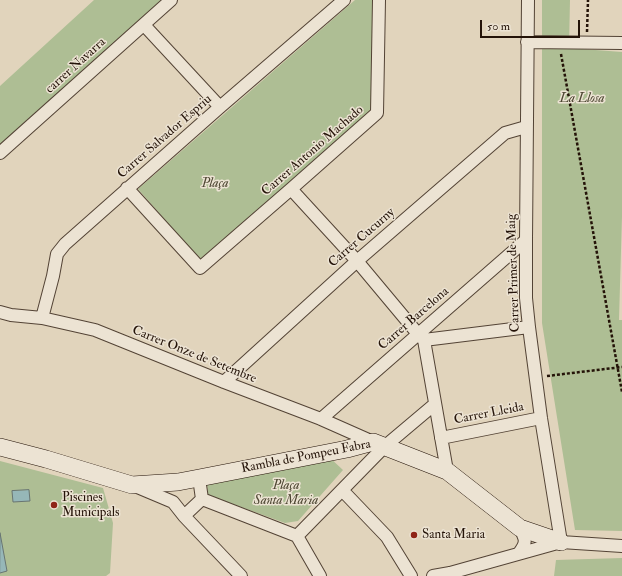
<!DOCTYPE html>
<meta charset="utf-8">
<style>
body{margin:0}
#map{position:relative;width:622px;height:576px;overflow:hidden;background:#e1d4bc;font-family:"IM FELL Double Pica",serif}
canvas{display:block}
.scale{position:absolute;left:480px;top:20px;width:100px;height:18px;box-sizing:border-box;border:2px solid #241308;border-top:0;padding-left:5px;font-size:12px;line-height:14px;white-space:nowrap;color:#241308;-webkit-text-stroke:3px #ece3d3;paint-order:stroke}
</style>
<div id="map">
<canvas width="622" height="576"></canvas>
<div class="scale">50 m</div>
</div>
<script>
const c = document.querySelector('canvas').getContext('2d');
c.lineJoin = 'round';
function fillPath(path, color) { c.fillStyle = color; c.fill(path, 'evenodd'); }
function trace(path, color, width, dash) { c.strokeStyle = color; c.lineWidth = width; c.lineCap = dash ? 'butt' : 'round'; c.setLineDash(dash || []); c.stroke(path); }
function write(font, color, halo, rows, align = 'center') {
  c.font = font + ' "IM FELL Double Pica",serif'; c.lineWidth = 3; c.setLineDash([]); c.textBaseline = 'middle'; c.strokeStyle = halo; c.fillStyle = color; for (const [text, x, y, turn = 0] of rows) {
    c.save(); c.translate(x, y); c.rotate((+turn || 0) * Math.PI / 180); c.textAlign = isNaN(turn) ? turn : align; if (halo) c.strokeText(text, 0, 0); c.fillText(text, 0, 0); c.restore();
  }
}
const green = new Path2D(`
 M 94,0 L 162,0 L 0,145 L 0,86 Z
 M 355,0 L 373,0 L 372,110 L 200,260 L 138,189 Z
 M 542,0 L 570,0 L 569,48 L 622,52 L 622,216 L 619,320 L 622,320 L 622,531 L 575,530 L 542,323 Z
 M 328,456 L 343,470 L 298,521 L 285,523 L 208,495 L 207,484 Z
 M 0,461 L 103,488 L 113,523 L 110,573 L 106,576 L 0,576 Z
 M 622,558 L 622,576 L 554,576 L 556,560 Z`);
const water = new Path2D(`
 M 29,490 L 30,501 L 13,502 L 12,491 Z
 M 0,533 L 7,571 L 0,573 Z`);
const path = new Path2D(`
 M 587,32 L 588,0
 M 561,54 L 622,392
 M 547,376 L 622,367`);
const street = new Path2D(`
 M 528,0 L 526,240 L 526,298 L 529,327 L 541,418 L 561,542
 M 144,25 L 220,107
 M 527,42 L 622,43
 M 0,153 L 171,0
 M 127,188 L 200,268 L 291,189 L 377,113 L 379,0
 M 291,189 L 357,261 L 418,334 L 424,340 L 447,471
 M 0,312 L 11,315 L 42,318 L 95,330 L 224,382 L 321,419 L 373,442
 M 42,318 L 53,276 L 57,254 L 65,244 L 220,107 L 344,0
 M 424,340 L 529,327
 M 224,382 L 357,261 L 505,133 L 526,127
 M 321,419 L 526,240
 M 441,438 L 541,418
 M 199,478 L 202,499 L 297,536 L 320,576
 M 135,486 L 173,502 L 184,516 L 241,576
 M 342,490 L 387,537 L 411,576
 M 184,516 L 202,499
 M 297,536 L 384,447 L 435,404
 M 519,553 C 527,542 526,540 520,528
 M 433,576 L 450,573 L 561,542 L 622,546`);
const secondary = new Path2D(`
 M 0,447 L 46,459 L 132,485 L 178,482 L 199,478 L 347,449 L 373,442 L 447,471 L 520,528 L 561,542`);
const markers = [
 [54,505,4,"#8f2418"],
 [414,535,4,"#8f2418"]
];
const streetNames = [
 ["carrer Navarra",76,66,-42],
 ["Carrer Salvador Espriu",165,137,-41],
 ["Carrer Antonio Machado",313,151,-41],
 ["Carrer Cucurny",362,238,-41],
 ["Carrer Primer de Maig",514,273,-92],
 ["Carrer Barcelona",414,319,-41],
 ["Carrer Onze de Setembre",194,355,22],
 ["Carrer Lleida",489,414,-11],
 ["Rambla de Pompeu Fabra",306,457,-11]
];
const parkNames = [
 ["La Llosa",582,99],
 ["Plaça",215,184],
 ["Plaça",286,486],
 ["Santa Maria",286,501]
];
const poiNames = [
 ["Piscines",62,498],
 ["Municipals",62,513],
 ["Santa Maria",422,535]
];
fillPath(green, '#aebe94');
fillPath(water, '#96b7b8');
trace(water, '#687572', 1);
trace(street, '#534335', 14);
trace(secondary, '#241308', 18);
trace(path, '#241308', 2.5, [3, 2]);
trace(street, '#ece3d3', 12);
trace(secondary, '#ece3d3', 17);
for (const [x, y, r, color] of markers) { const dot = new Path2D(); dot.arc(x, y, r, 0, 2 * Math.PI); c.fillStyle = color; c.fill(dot); trace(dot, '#ece3d3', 1.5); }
write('13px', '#241308', '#ece3d3', streetNames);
write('italic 13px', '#4d4632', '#ece3d3', parkNames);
write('13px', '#241308', '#ece3d3', poiNames, 'left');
</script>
